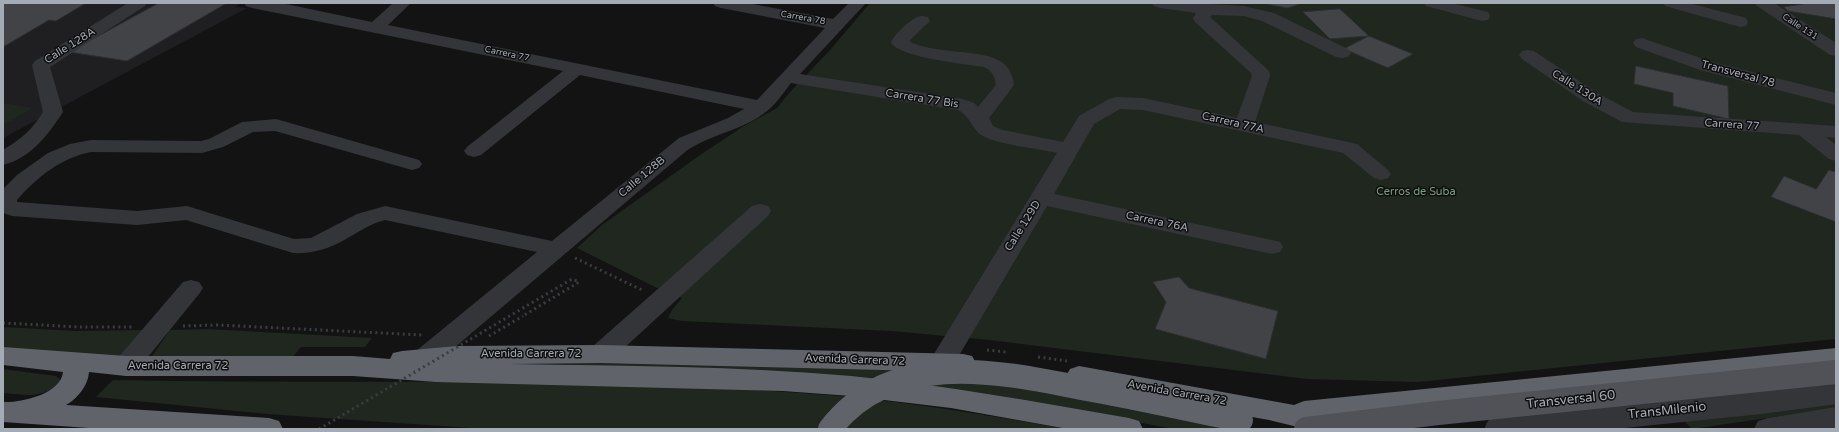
<!DOCTYPE html>
<style>
body{margin:0}
#map{position:relative;width:1839px;height:432px;overflow:hidden;background:#131314;font-family:"Varela Round",sans-serif}
canvas{display:block}
.frame{position:absolute;inset:0;border:4px solid #a5abb4;pointer-events:none}
</style>
<div id="map">
<canvas width="1839" height="432"></canvas>
<div class="frame"></div>
</div>
<script>
const c = document.querySelector('canvas').getContext('2d');
c.lineJoin = 'round';
function fillPath(path, color) { c.fillStyle = color; c.fill(path, 'evenodd'); }
function trace(path, color, width, dash) { c.strokeStyle = color; c.lineWidth = width; c.lineCap = dash ? 'butt' : 'round'; c.setLineDash(dash || []); c.stroke(path); }
function write(font, color, halo, rows, align = 'center') {
  c.font = font + ' "Varela Round",sans-serif'; c.lineWidth = 3; c.setLineDash([]); c.textBaseline = 'middle'; c.strokeStyle = halo; c.fillStyle = color; for (const [text, x, y, turn = 0] of rows) {
    c.save(); c.translate(x, y); c.rotate((+turn || 0) * Math.PI / 180); c.textAlign = isNaN(turn) ? turn : align; if (halo) c.strokeText(text, 0, 0); c.fillText(text, 0, 0); c.restore();
  }
}
const built = new Path2D(`
 M 3,3 L 241,3 L 235,7 L 247,8 L 3,138 Z`);
const green = new Path2D(`
 M 870,3 L 1836,3 L 1836,339 L 1418,382 L 1307,379 L 989,340 L 891,331 L 682,321 L 668,318 L 672,310 L 682,298 L 655,287 L 577,248 L 602,225 L 700,155 L 744,126 L 777,108 L 790,92 L 830,50 Z
 M 3,103 L 33,108 L 3,125 Z
 M 3,327 L 76,331 L 145,330 L 121,356 L 3,351 Z
 M 208,329 L 372,338 L 365,347 L 301,347 L 292,358 L 152,356 L 170,330 Z
 M 499,360 L 908,368 L 1242,429 L 1174,429 L 1045,405 L 496,365 Z
 M 3,369 L 56,376 L 60,379 L 60,384 C 38,399 28,395 3,393 Z
 M 113,380 C 355,385 598,375 839,396 C 916,403 992,416 1068,429 L 485,429 L 267,414 L 96,397 Z
 M 1836,399 L 1836,408 L 1692,429 L 1684,421 Z`);
const building = new Path2D(`
 M 3,3 L 86,3 L 56,21 L 49,20 L 3,47 Z
 M 159,3 L 227,3 L 127,61 L 69,52 Z
 M 1261,3 L 1303,3 L 1288,8 Z
 M 1809,3 L 1836,3 L 1836,19 L 1788,11 L 1784,7 Z
 M 1340,9 L 1369,36 L 1330,39 L 1303,12 Z
 M 1369,36 L 1413,54 L 1388,68 L 1344,49 Z
 M 1636,66 L 1728,86 L 1729,119 L 1673,106 L 1673,93 L 1634,84 Z
 M 1829,170 L 1836,172 L 1836,222 L 1771,197 L 1784,176 L 1816,189 Z
 M 1179,277 L 1189,288 L 1278,311 L 1266,359 L 1155,329 L 1166,302 L 1153,282 Z`);
const path = new Path2D(`
 M 575,258 L 644,291
 M 3,323 L 80,327 L 132,327
 M 183,326 L 218,325 L 422,335
 M 489,336 L 523,316
 M 987,350 L 1006,352
 M 1038,357 L 1067,361`);
const minor = new Path2D(`
 M 128,3 L 147,3 L 145,6 L 50,67 L 63,112 C 48,135 31,158 3,165 L 3,150 C 22,138 31,131 43,112 L 32,65 L 35,61 Z
 M 244,3 L 281,3 L 372,22 L 393,3 L 411,3 L 388,25 L 757,100 L 825,28 L 721,8 L 715,6 L 713,3 L 747,3 L 833,19 L 849,3 L 866,3 L 800,74 L 962,99 L 974,103 L 978,107 L 996,85 C 994,75 992,71 984,67 C 965,64 902,58 891,43 C 893,35 913,16 922,16 C 923,16 927,17 928,17 L 930,21 L 909,41 C 933,55 984,48 1003,63 C 1010,68 1013,77 1014,85 L 989,118 L 993,126 L 1003,130 L 1063,142 L 1079,116 L 1109,99 L 1116,97 L 1143,98 L 1237,118 L 1252,76 L 1251,73 L 1195,22 L 1193,18 L 1196,13 L 1160,8 L 1154,6 L 1152,3 L 1193,3 L 1244,6 L 1274,13 L 1348,49 L 1351,53 L 1348,57 L 1342,58 L 1336,57 L 1262,21 L 1244,16 L 1212,15 L 1210,17 L 1269,71 L 1270,76 L 1255,122 L 1357,144 L 1388,170 L 1391,174 L 1388,178 L 1381,180 L 1374,178 L 1343,153 L 1143,110 L 1120,109 L 1094,124 L 1054,194 L 1272,240 L 1280,242 L 1283,247 L 1280,252 L 1272,254 L 1047,206 L 951,369 L 942,371 L 933,369 L 929,362 L 1057,153 C 1036,148 998,145 981,135 C 973,130 970,116 958,110 L 791,83 C 784,92 776,104 767,111 C 743,131 709,134 685,152 L 434,365 L 425,367 L 416,365 L 412,358 L 416,351 L 537,252 L 385,220 C 371,223 359,232 346,239 C 329,249 312,254 293,253 L 186,220 L 137,225 L 12,216 L 3,213 L 3,189 L 17,175 L 48,153 L 70,144 L 91,140 L 201,141 L 209,139 L 242,122 L 276,119 L 419,160 L 422,164 L 419,168 L 412,170 L 275,131 L 253,132 L 223,147 L 202,153 L 91,152 C 61,158 37,177 17,200 L 17,202 L 137,211 L 187,206 L 294,239 L 311,238 L 357,214 L 385,206 L 552,241 L 679,138 L 728,118 L 744,109 L 580,75 L 481,155 L 474,157 L 467,155 L 464,151 L 467,147 L 563,71 L 252,8 L 246,6 Z
 M 1424,3 L 1451,3 L 1488,12 L 1490,16 L 1488,20 L 1482,21 L 1426,6 Z
 M 1663,3 L 1689,3 L 1746,18 L 1748,22 L 1746,26 L 1740,27 L 1665,6 Z
 M 1755,3 L 1774,3 L 1836,43 L 1836,56 L 1830,55 L 1757,6 Z
 M 1642,38 L 1712,62 L 1836,93 L 1836,105 L 1700,70 L 1636,47 L 1633,43 L 1636,39 Z
 M 1528,50 L 1534,51 L 1597,93 L 1633,112 L 1836,126 L 1836,138 L 1826,137 L 1836,145 L 1836,161 L 1829,159 L 1799,135 L 1622,122 L 1583,101 L 1522,59 L 1519,55 L 1522,51 Z
 M 760,204 L 768,206 L 771,211 L 768,216 L 610,361 L 601,363 L 592,361 L 588,354 L 592,347 L 752,206 Z
 M 191,280 L 199,282 L 203,288 L 199,294 L 135,373 L 126,376 L 117,373 L 113,366 L 117,359 L 183,282 Z
 M 1836,407 L 1836,429 L 1754,429 L 1758,421 L 1768,418 Z`);
const highway = new Path2D(`
 M 601,345 L 963,354 L 972,356 L 976,363 L 972,370 L 963,372 L 601,363 L 510,364 C 623,366 738,366 851,376 C 944,385 1037,402 1129,418 L 1139,421 L 1143,429 L 1068,429 L 951,408 L 851,396 L 783,391 L 436,382 L 353,376 L 126,376 L 89,372 C 88,386 77,399 66,405 L 269,418 L 279,421 L 283,429 L 103,429 L 3,422 L 3,402 C 21,403 61,394 63,372 L 3,365 L 3,347 L 126,356 L 353,356 L 390,359 L 393,353 L 402,351 L 457,346 Z
 M 1836,348 L 1836,366 L 1341,418 L 1345,424 L 1342,429 L 1306,429 L 1269,420 L 1079,386 L 1070,383 L 1066,376 L 1070,369 L 1079,366 L 1294,405 L 1304,401 Z`);
const pathBridge = new Path2D(`
 M 319,429 L 572,279 L 579,282 L 523,316`);
const minorBridge = new Path2D(`
 M 1497,429 L 1760,402 L 1836,392`);
const majorBridge = new Path2D(`
 M 1306,429 L 1438,413 L 1836,372`);
const highwayBridge = new Path2D(`
 M 830,429 C 893,347 1000,372 1087,389 C 1138,398 1189,410 1241,420`);
const farStreetnames = [
 ["Carrera 78",803,18,10],
 ["Calle 131",1800,27,33],
 ["Carrera 77",507,54,12]
];
const streetNames = [
 ["Calle 128A",70,46,-32],
 ["Transversal 78",1738,74,15],
 ["Calle 130A",1577,88,32],
 ["Carrera 77 Bis",922,99,9],
 ["Carrera 77A",1233,123,13],
 ["Carrera 77",1732,125,4],
 ["Calle 128B",642,177,-40],
 ["Carrera 76A",1157,222,12],
 ["Calle 129D",1023,226,-58],
 ["Avenida Carrera 72",531,354],
 ["Avenida Carrera 72",855,360,2],
 ["Avenida Carrera 72",178,366],
 ["Avenida Carrera 72",1177,393,10]
];
const parkNames = [
 ["Cerros de Suba",1416,192]
];
const nearStreetnames = [
 ["Transversal 60",1571,400,-6],
 ["TransMilenio",1667,411,-6]
];
fillPath(built, '#1f1f21');
fillPath(green, '#1f271f');
fillPath(building, '#424347');
trace(building, '#2d2d30', 1);
trace(path, '#3a3c40', 3, [2, 3.5]);
fillPath(minor, '#343539');
fillPath(highway, '#60646a');
trace(pathBridge, '#3a3c40', 3, [2, 3.5]);
trace(minorBridge, '#343539', 24);
trace(majorBridge, '#505258', 24);
trace(highwayBridge, '#60646a', 24);
write('9px', '#a5abb4', '#0e0e0f', farStreetnames);
write('11px', '#a5abb4', '#0e0e0f', streetNames);
write('11px', '#7d9f7c', '#0e0e0f', parkNames);
write('13px', '#a5abb4', '#0e0e0f', nearStreetnames);
</script>
